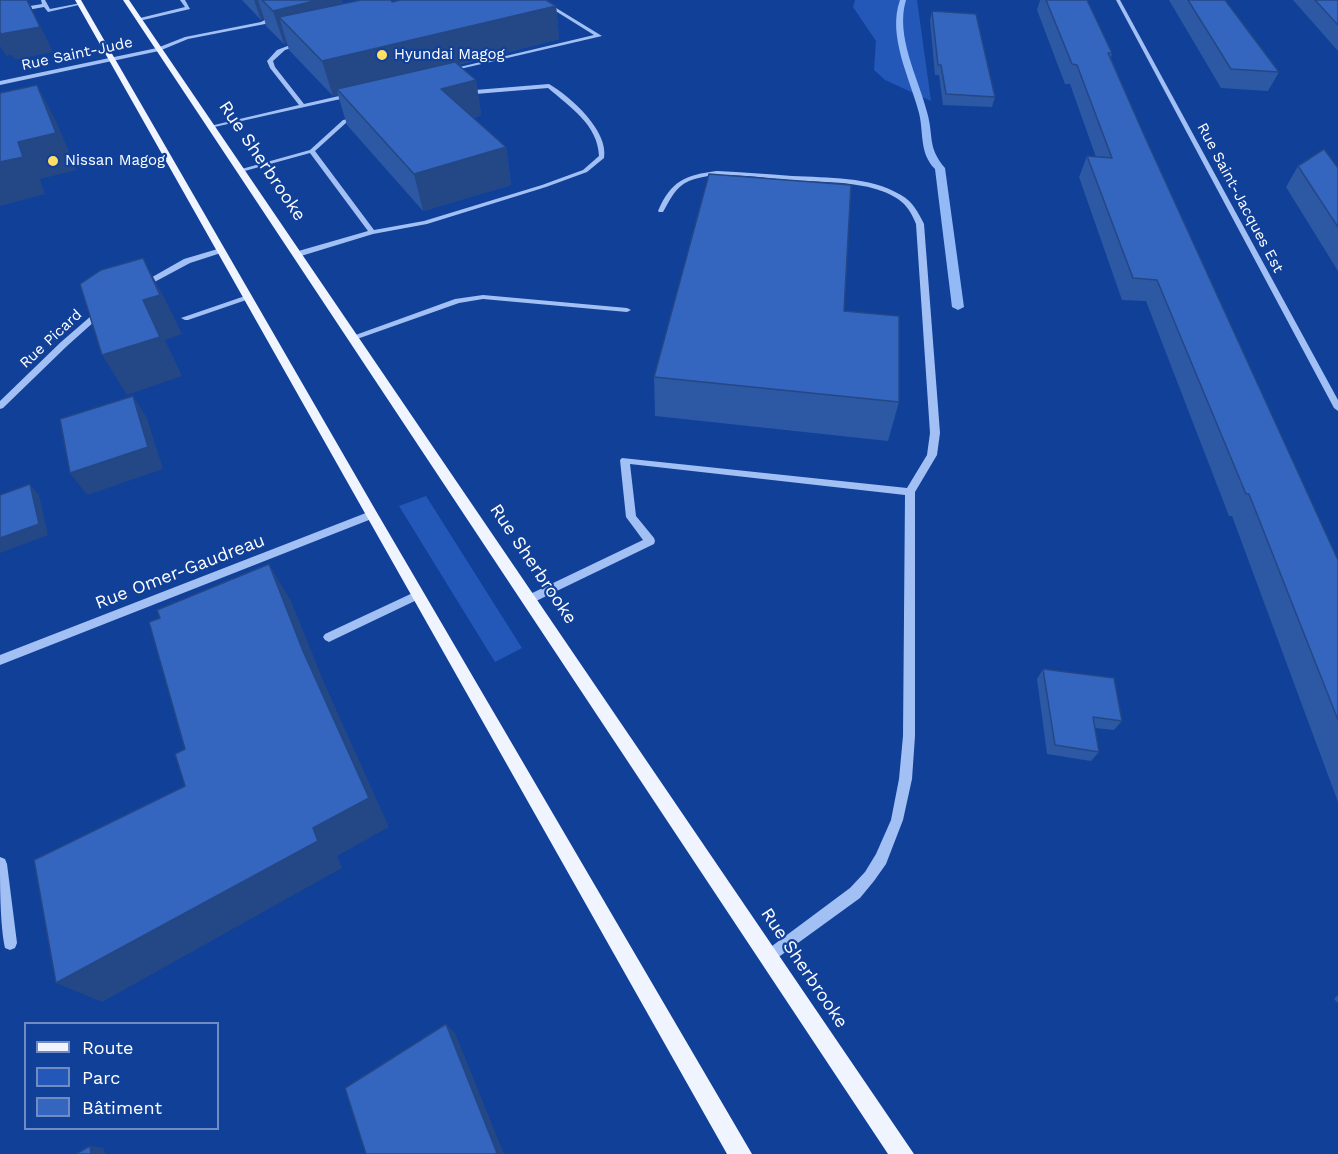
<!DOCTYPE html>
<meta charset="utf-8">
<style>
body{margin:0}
#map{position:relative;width:1338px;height:1154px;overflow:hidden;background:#114099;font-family:"Work Sans",sans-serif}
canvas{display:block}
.legend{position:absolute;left:24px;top:1022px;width:195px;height:108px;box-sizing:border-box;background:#114099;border:2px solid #708cc2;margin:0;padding:8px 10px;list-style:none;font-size:18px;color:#fff}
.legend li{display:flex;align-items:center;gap:12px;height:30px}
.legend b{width:30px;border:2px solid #708cc2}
</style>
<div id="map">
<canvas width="1338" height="1154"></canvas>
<ul class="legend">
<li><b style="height:8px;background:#eff4ff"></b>Route</li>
<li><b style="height:16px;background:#2358b8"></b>Parc</li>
<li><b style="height:16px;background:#3466bf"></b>Bâtiment</li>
</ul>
</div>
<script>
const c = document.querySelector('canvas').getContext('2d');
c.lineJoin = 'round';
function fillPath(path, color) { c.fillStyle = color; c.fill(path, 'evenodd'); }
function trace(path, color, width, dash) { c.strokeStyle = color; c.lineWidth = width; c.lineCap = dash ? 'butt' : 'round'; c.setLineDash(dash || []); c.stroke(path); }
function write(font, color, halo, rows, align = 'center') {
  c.font = font + ' "Work Sans",sans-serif'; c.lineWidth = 4.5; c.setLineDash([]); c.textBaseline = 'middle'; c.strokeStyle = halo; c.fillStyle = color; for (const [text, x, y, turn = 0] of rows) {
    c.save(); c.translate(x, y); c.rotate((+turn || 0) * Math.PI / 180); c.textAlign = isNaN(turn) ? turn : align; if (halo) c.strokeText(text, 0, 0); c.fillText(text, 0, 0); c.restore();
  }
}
const green = new Path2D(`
 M 855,0 L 917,0 L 931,101 L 885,80 L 874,70 L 876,41 L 853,7 Z
 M 426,496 L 522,648 L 495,662 L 399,506 Z`);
const stream = new Path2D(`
 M 900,0 L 906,0 C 895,36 918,77 927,112 C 934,136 927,147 945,168 L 964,307 L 958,310 L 952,307 L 935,169 C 919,153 924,133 919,113 C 910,78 887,36 900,0 Z`);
const minor = new Path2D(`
 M 41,0 L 45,0 L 50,9 L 81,3 L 83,4 L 48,12 L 44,7 L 0,15 L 0,11 L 42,4 Z
 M 180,0 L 185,0 L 190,9 L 139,21 L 136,19 L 185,7 Z
 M 538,0 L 543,0 L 602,36 L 447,72 L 447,70 L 594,35 Z
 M 1116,0 L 1120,0 L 1338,400 L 1338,411 L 1334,408 Z
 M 276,14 L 278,17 L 265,24 L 188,39 L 159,51 L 0,85 L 0,81 L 157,48 L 185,37 L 261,22 Z
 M 301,41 L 303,44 L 285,50 L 273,61 L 275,67 L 304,104 L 352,93 L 354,94 L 354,96 L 210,128 L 210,126 L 299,105 L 270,68 L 267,61 L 277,50 Z
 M 549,84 C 571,97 609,131 604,158 L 587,172 L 546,187 L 427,224 L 373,234 L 301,256 L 295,256 L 295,252 L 368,231 L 310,153 L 241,172 L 238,170 L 310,150 L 343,120 L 359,117 L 359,119 L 347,122 L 315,151 L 374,230 L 424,221 L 542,185 L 583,170 L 599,156 C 598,125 570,107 548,88 L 463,95 L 460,93 L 463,91 Z
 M 717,171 C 742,172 767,174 792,176 C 828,178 869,176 901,195 C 913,202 918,212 924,224 L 940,433 L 937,455 L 915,492 L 915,736 L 912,779 L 903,820 L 886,864 L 874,881 L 860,898 L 769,964 L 764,962 L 762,957 L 764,952 L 850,888 L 865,872 L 876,854 L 891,820 L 899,779 L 903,736 L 905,495 L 630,464 L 636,516 L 654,538 L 655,541 L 654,544 L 534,602 L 526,602 L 525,599 L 526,596 L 643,540 L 626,517 L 620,460 L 622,458 L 907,488 L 927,455 L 930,433 L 916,224 C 912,214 907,205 898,199 C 887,192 875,188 863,186 C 839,181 814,182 789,180 C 760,178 717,169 689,181 C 675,187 670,200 663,212 L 659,212 L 658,211 C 671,181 685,175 717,171 Z
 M 221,248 L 224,248 L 224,252 L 190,263 L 147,286 L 140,284 L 184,259 Z
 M 483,295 L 627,308 L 631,310 L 627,312 L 483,299 L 459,303 L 357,339 L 354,340 L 350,337 L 455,299 Z
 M 245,296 L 251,296 L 252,298 L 188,320 L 185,320 L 181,318 Z
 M 98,310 L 101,310 L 105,312 L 67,346 L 3,408 L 0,409 L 0,401 L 61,342 Z
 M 371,511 L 374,512 L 376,515 L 374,518 L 0,665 L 0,655 Z
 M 417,591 L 421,592 L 422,595 L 421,598 L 333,640 L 329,642 L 325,640 L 323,637 L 325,634 Z
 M 0,857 L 5,859 L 7,864 L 17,943 L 15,948 L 10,950 L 5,948 C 0,924 0,884 0,857 Z`);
const major = new Path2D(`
 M 75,0 L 81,0 L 376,511 L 752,1154 L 727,1154 Z
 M 123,0 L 129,0 L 914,1154 L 888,1154 Z`);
const wall = new Path2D(`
 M 242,0 L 342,0 L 343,4 L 392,2 L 556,6 L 559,39 L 458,65 L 476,80 L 481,115 L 473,118 L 506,147 L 511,185 L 423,211 L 347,125 L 338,95 L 333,96 L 289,50 L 287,43 L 284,44 L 266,26 L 264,18 L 261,20 Z
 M 1040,0 L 1087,0 L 1112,53 L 1111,58 L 1145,137 L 1338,560 L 1338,802 L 1232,516 L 1229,516 L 1146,301 L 1122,300 L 1079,177 L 1087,156 L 1096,157 L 1070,84 L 1065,84 L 1037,10 Z
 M 1169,0 L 1225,0 L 1279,72 L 1268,91 L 1221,88 Z
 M 1293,0 L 1338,0 L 1338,51 Z
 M 932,11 L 995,97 L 992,107 L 943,105 L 939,75 L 935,75 L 930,20 Z
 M 1298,166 L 1338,168 L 1338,271 L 1286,187 Z
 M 844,311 L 899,402 L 888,441 L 655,416 L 654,377 Z
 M 1043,669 L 1122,721 L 1114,730 L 1095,728 L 1099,752 L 1091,761 L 1047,754 L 1037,679 Z
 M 1338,995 L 1338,1003 L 1334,999 Z`);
const shadedWall = new Path2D(`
 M 0,0 L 28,0 L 53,52 L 15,60 L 12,55 L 6,56 L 0,46 Z
 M 254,0 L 258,0 L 264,18 L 261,20 Z
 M 318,0 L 342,0 L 349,27 L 279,17 L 287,43 L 284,44 L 273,11 Z
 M 556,6 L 559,39 L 341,94 L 337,89 L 338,95 L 333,96 L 322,61 Z
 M 476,80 L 481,115 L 448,124 L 441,89 Z
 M 37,85 L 56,121 L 77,170 L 40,179 L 45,194 L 0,206 L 0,162 L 18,142 Z
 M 506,147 L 511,185 L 423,211 L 414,174 Z
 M 143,258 L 164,297 L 182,334 L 165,340 L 182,376 L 127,395 L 102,355 L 143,300 Z
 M 133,396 L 147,418 L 163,469 L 87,495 L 70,473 Z
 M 30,484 L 39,495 L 48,535 L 0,553 L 0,538 Z
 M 269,564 L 291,601 L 325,685 L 389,827 L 337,856 L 342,868 L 102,1002 L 56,983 L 313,828 L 303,651 Z
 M 446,1024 L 455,1033 L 504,1154 L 495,1154 Z
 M 90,1146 L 104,1148 L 105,1154 L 91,1154 Z`);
const building = new Path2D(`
 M 0,0 L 27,0 L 40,27 L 1,34 L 0,32 Z
 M 262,0 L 318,0 L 273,11 Z
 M 361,0 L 391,0 L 392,2 L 400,0 L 546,0 L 556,6 L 322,61 L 279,17 Z
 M 1046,0 L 1087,0 L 1112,53 L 1108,53 L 1145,137 L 1338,560 L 1338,720 L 1249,494 L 1246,494 L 1157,280 L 1133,278 L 1087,156 L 1112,158 L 1077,65 L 1072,64 Z
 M 1188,0 L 1225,0 L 1279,72 L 1231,69 Z
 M 1315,0 L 1338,0 L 1338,25 Z
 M 932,11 L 976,14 L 995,97 L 946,94 L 941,65 L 938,65 Z
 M 455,62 L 476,80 L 441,89 L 506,147 L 414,174 L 337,89 Z
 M 37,85 L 56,133 L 18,142 L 23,157 L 0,162 L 0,93 Z
 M 1324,149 L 1338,168 L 1338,227 L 1298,166 Z
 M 709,174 L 851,185 L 844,311 L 899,316 L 899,402 L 654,377 Z
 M 143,258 L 160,295 L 143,300 L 160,337 L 102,355 L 80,284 L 101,270 Z
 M 133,396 L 148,447 L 70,473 L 60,419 Z
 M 30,484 L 39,524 L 0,538 L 0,495 Z
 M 269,564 L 303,651 L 369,798 L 313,828 L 318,841 L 56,983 L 34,860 L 185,786 L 175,754 L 185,749 L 149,622 L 160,618 L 157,610 Z
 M 1043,669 L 1114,678 L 1122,721 L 1093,717 L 1099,752 L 1055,745 Z
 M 446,1024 L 497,1153 L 495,1154 L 366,1154 L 345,1088 Z
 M 90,1146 L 91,1154 L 76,1154 Z`);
const markers = [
 [382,55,6,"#ffe065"],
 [53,161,6,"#ffe065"]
];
const farStreetnames = [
 ["Rue Saint-Jude",77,54,-12],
 ["Rue Saint-Jacques Est",1240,198,62],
 ["Rue Picard",51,339,-43]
];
const farPoinames = [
 ["Hyundai Magog",394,55],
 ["Nissan Magog",65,161]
];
const streetNames = [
 ["Rue Sherbrooke",262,161,56],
 ["Rue Sherbrooke",533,564,56],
 ["Rue Omer-Gaudreau",180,572,-21],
 ["Rue Sherbrooke",804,968,56]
];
fillPath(green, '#2358b8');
fillPath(stream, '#94b9f7');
fillPath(minor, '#a2c0f4');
fillPath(major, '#eff4ff');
fillPath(wall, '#2d58a4');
fillPath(shadedWall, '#244786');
fillPath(building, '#3466bf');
trace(building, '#244786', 1.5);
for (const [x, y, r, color] of markers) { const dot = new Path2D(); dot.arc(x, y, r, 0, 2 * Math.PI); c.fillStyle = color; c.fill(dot); trace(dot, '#114099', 2); }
write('15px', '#fff', '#114099', farStreetnames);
write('15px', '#fff', '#114099', farPoinames, 'left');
write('18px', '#fff', '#114099', streetNames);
</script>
